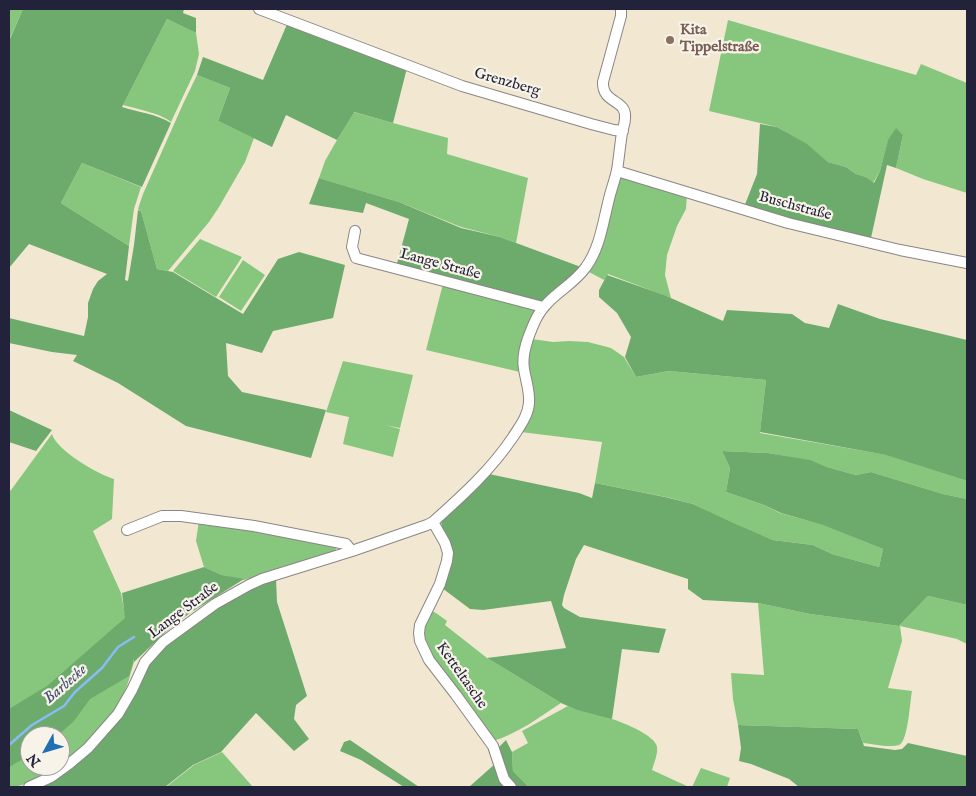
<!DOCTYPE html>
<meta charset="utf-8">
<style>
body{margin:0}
#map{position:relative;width:976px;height:796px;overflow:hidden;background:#f2e8d2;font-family:"IM FELL English",serif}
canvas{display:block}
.frame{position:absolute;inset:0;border:10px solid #22223b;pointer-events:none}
.north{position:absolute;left:20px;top:726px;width:50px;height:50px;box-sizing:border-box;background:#f7f3e8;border:1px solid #a29fa3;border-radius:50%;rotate:231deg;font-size:14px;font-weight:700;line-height:20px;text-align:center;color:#22223b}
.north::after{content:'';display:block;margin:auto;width:18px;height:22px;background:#1f6fb2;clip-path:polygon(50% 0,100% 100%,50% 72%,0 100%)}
</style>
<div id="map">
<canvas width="976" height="796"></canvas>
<div class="frame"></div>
<div class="north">N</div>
</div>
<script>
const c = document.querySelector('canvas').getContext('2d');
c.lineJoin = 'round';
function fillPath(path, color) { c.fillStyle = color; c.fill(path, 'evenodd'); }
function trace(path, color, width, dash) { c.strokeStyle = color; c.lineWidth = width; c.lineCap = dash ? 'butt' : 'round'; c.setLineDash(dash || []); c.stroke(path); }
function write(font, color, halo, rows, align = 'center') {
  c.font = font + ' "IM FELL English",serif'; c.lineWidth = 4.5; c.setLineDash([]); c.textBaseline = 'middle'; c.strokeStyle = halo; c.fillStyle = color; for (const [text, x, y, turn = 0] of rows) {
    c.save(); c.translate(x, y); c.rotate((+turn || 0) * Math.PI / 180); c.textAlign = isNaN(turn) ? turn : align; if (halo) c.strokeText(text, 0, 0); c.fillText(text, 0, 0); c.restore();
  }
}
const green = new Path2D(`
 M 9,9 L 23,9 L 9,40 Z
 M 167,19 L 196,33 L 199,54 L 195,71 L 171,122 C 160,113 137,109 123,105 Z
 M 728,20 L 916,75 L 921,64 L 967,83 L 967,193 L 923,179 L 896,168 L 903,135 L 896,129 L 888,141 L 880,171 L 873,183 L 866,177 L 856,174 L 846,167 L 828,162 L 806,144 L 777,127 L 709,111 Z
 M 197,75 L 230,88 L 218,121 L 254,138 L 245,162 L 219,207 L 209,222 L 168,271 L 157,269 L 141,211 L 138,209 L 143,194 L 183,104 Z
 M 353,112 L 448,138 L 447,154 L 528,178 L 516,243 L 500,237 L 461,227 L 399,202 L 319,178 L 325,161 Z
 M 82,163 L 141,187 L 134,209 L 129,246 L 61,203 Z
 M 618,176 L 687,194 L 686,209 L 677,226 L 667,255 L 665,275 L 671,298 L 608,274 L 604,280 L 589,272 L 596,259 Z
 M 200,239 L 242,257 L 216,297 L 173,271 Z
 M 243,260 L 265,275 L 241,311 L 219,297 Z
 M 443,284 L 536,309 L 520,372 L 426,350 Z
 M 532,339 L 553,342 L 569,341 L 588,342 L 611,348 L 624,357 L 636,377 L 669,371 L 766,380 L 760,433 L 887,455 L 967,481 L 967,499 L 943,494 L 871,472 L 856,475 L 827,467 L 811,461 L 768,453 L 722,451 L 730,468 L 726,492 L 764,505 L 780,513 L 824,525 L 883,549 L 879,567 L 832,554 L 813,545 L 773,540 L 733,524 L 693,504 L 666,497 L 595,483 L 602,442 L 521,432 L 528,419 L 527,369 L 528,354 Z
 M 343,361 L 413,375 L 400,428 L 385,425 L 400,429 L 393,457 L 343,444 L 349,417 L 326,412 Z
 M 52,434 C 56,450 99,475 114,479 L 112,519 L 93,531 L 121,593 L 134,662 L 127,686 L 116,710 L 87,742 L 60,765 L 60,736 L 30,736 L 30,766 L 59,766 C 43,775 27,787 9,787 L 9,492 L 11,490 Z
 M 199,520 L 338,545 L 335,551 L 277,570 L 244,580 L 222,575 L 204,567 L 196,541 Z
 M 928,596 L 967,605 L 967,644 L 957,639 L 900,626 L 902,641 L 888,688 L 912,691 C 910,701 908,742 899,745 C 890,748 872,744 863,743 L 858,729 L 738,725 L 733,699 L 731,673 L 764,675 L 758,603 L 810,614 L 899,626 Z
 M 430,610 L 436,613 L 447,621 L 445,625 L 487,658 L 561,703 C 540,717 517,734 493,741 L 429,654 C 422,632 422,631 430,610 Z
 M 568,706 C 582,713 598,713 612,719 C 624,723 655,735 657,747 C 658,754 654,763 652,770 L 689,787 L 529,787 L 513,771 L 512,752 L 528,743 L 522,731 Z
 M 222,752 L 253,787 L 166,787 L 194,765 Z
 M 701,768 L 730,778 L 727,787 L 692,787 Z`);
const forest = new Path2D(`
 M 23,9 L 184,9 L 183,13 L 196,18 L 196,33 L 167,19 L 122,107 C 137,112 157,114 171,123 L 142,187 L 82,163 L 61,203 L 129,246 L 125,280 L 128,281 L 134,245 L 138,210 L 141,211 L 157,269 L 173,272 L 243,314 L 278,259 L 299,252 L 345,265 L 333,318 L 273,331 L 262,353 L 226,343 L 228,376 L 242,392 L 326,410 L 311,458 L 186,426 L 118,383 L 73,361 L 77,355 L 52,352 L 9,343 L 9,318 L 84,336 L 88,317 L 88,303 L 93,289 L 98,281 L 107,274 L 29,244 L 9,268 L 9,41 Z
 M 288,22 L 407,68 L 393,123 L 354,112 L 337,140 L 286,115 L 272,147 L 218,121 L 230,88 L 197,75 L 203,57 L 263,80 Z
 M 760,124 L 777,127 L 807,144 L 828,162 L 846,167 L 856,174 L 866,177 L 874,183 L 880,171 L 888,140 L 896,128 L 903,135 L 896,168 L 887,165 L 871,238 L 788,220 L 744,207 L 757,174 Z
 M 319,178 L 399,202 L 461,228 L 500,237 L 581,267 L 552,294 L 540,303 L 396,267 L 409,219 L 366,203 L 363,213 L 309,204 Z
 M 607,275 L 664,295 L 723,321 L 727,310 L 792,314 L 805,323 L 829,328 L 838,304 L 880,319 L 967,340 L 967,481 L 886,455 L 760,432 L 766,380 L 669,371 L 636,377 L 625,357 L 631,337 L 617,313 L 599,297 L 599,290 Z
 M 9,410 L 52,430 L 36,451 L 9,442 Z
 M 722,451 L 768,453 L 810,460 L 827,467 L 856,475 L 871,472 L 943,494 L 967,499 L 967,605 L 928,596 L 899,626 L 810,614 L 758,603 L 703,600 L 688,589 L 688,579 L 584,545 L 576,559 L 564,595 L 562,605 L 564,608 L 580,617 L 666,629 L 659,653 L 622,649 L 612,719 L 577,710 L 561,703 L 487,658 L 566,648 L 551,601 L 483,610 L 470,609 L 442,588 L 447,574 L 441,520 L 489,474 L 579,493 L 592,498 L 595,483 L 665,497 L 693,504 L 733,523 L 773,540 L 813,545 L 832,554 L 879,567 L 883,549 L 823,525 L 781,513 L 764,505 L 726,492 L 730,468 Z
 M 204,567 L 222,575 L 244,579 L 190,613 L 169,629 L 134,662 L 133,658 L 133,663 L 129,676 L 90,699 L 74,721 L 57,736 L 30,736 L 30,755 L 9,767 L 9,709 L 47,686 L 125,618 L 122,593 Z
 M 276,579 L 277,602 L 307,696 L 296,705 L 294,719 L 309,739 L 294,751 L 256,713 L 221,752 L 193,765 L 165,787 L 40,787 L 89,752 L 147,664 L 182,630 L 250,586 Z
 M 738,725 L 858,729 L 864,746 L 895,750 L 902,749 L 908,743 L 967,756 L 967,787 L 799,787 L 789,779 L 751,764 L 739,761 L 741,748 Z
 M 350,740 L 419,787 L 404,787 L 361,760 L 340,751 L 344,742 Z
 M 506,740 L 512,752 L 513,771 L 529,787 L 512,787 L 496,750 Z
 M 496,763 L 509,787 L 469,787 Z`);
const stream = new Path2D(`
 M 9,745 L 32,725 L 64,706 L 75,692 L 102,668 L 118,647 L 134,637`);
const minor = new Path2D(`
 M 259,9 L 462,86 L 591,124 L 614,130 L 623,131
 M 617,171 L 788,223 L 900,250 L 967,263
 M 355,231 L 352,247 L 356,258 L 543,307
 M 433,522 L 445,543 L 448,553 L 447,561 L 440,584 L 420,625 L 419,633 L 420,641 L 429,660 L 456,695 L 493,746 L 504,779 L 511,787
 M 127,530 L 162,516 L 181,516 L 254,526 L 346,544 L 352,551
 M 29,787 L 51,777 L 69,764 L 88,748 L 118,714 L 132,690 L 145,662 L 163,642 L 215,604 L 249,585 L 262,579 L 352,551 L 427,525 L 433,522 C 463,495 490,471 513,437 C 520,426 528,416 529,403 C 530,392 526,381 524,369 C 521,353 529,334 536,319 C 547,296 572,287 586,267 C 600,248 603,222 609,199 C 611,190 615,180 617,170 C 619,158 620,145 622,133 C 623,128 625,123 625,118 C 627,99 602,104 603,82 L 621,16 L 621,9`);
const markers = [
 [670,40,5,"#8d6e63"]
];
const educationNames = [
 ["Kita",680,31],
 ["Tippelstraße",680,48]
];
const streetNames = [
 ["Grenzberg",507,83,16],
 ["Buschstraße",795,207,15],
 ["Lange Straße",440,265,15],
 ["Lange Straße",184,611,-37],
 ["Ketteltasche",461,676,55]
];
const waterNames = [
 ["Barbecke",66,685,-41]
];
fillPath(green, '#87c67d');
fillPath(forest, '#6dab6c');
trace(stream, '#89bbf6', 2.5);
trace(minor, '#8a8586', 12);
trace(minor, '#fff', 10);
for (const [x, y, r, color] of markers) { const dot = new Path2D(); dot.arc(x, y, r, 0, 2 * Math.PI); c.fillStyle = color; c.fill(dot); trace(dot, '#f7f3e8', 2); }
write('bold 15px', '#785e54', '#f7f3e8', educationNames, 'left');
write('15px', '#22223b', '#f7f3e8', streetNames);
write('italic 16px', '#415073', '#f7f3e8', waterNames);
</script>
